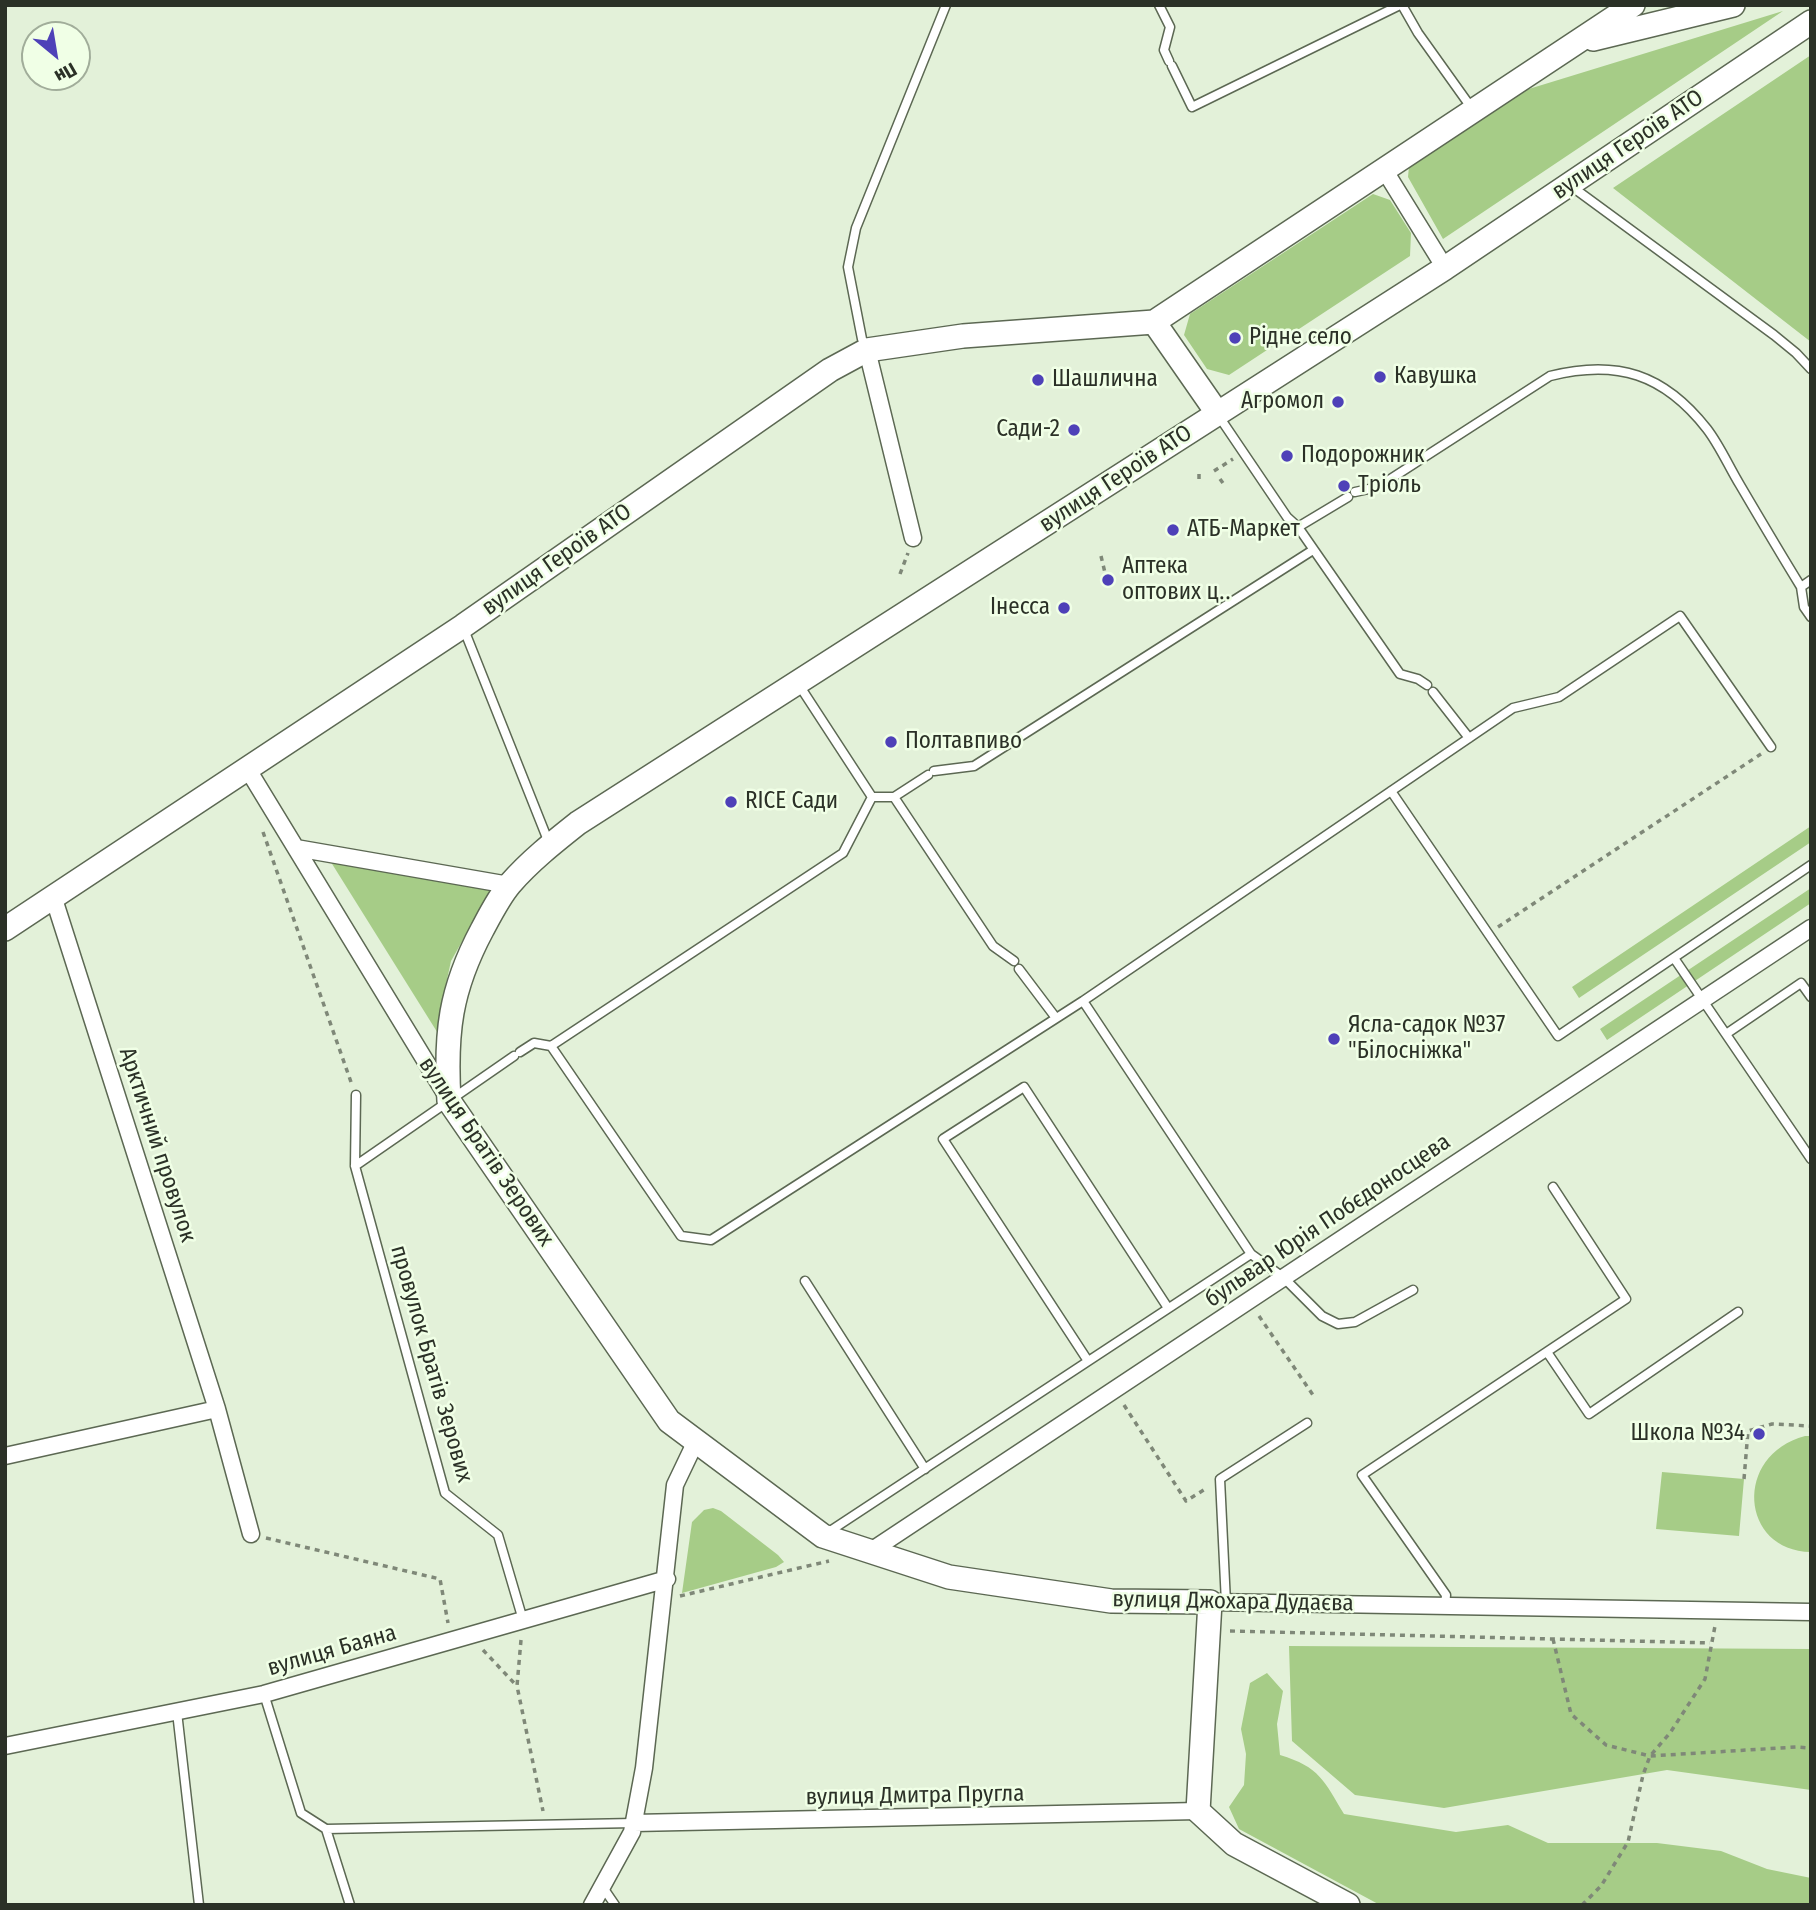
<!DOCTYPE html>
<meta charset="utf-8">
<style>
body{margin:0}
#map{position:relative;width:1816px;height:1910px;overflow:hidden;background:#e3f1d9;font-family:"Fira Sans Condensed",sans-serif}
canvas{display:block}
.frame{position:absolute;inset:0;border:7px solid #2b3127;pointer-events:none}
.north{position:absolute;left:21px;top:21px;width:70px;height:70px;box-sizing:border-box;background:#f0ffe6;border:2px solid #a1ad9a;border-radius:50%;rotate:150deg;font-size:19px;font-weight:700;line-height:28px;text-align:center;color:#2b3127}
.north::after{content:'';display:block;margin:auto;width:24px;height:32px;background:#4e41b8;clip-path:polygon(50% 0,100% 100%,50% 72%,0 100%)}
</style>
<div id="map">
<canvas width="1816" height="1910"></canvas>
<div class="frame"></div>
<div class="north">Пн</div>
</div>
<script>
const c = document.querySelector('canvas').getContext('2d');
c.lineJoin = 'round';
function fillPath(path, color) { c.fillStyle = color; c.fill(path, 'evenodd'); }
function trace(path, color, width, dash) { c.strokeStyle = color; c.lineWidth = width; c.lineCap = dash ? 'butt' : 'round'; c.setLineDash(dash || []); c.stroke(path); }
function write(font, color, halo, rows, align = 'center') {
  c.font = font + ' "Fira Sans Condensed",sans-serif'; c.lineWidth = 5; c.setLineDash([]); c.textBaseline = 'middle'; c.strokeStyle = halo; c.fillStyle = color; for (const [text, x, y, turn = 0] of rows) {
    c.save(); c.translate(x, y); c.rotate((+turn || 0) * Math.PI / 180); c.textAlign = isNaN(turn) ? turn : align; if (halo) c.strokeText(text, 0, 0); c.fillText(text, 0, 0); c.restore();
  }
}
const green = new Path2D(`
 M 1783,11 L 1443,239 L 1408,177 L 1409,166 L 1519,92 Z
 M 1811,55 L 1811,342 L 1613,188 Z
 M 1373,194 L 1390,200 L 1411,233 L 1410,256 L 1229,375 L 1207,369 L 1184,335 L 1190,314 Z
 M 1811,826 L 1811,842 L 1579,998 L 1572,987 Z
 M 324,851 L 495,883 L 451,961 L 441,1007 L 439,1035 Z
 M 1811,888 L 1811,903 L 1607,1040 L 1600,1029 Z
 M 1805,1436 L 1811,1436 L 1811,1552 C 1740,1551 1733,1455 1805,1436 Z
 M 1662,1472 L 1744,1479 L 1739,1536 L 1656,1529 Z
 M 713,1508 L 721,1511 L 778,1555 L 784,1562 L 776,1567 L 682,1593 L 692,1522 L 704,1510 Z
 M 1289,1646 L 1811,1649 L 1811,1790 L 1667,1770 L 1444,1808 L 1355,1795 L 1292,1741 Z
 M 1267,1673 L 1283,1691 L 1277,1724 L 1280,1755 C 1320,1767 1324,1781 1344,1814 L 1456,1832 L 1508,1825 L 1548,1843 L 1657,1843 L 1721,1851 L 1767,1869 L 1811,1878 L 1811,1905 L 1380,1905 L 1239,1829 L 1229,1807 L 1244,1785 L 1246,1754 L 1241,1729 L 1250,1683 Z`);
const path = new Path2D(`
 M 1214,471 L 1233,459
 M 1199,474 L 1199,479
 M 1220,479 L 1225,486
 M 1101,556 L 1106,577
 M 900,574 L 908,553
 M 263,832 L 351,1082
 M 1498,927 L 1761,754
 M 1259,1316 L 1313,1395
 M 1124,1405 L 1186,1501 L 1207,1488
 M 1744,1479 L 1748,1431 L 1772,1424 L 1811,1426
 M 266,1538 L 440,1579 L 448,1623
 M 680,1596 L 829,1561
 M 1230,1631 L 1710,1643
 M 1553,1639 L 1571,1714 L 1606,1745 L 1650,1756 L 1796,1747 L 1811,1748
 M 521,1640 L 517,1686 L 543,1811
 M 483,1650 L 516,1685
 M 1582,1905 L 1601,1886 L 1628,1842 L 1643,1775 L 1650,1756 L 1670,1733 L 1705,1679 L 1715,1626`);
const lane = new Path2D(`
 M 1159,5 L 1170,27 L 1164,50 L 1169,61
 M 1402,5 L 1418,33 L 1473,110
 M 1172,66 L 1192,107 L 1400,5
 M 1571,186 L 1774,335 L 1796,353 L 1811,369
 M 866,348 L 862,339 L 848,267 L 856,228 L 946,5
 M 1218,415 L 1287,517 L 1298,527 L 1400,674 L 1418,679 L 1427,685
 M 1355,492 L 1378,487 L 1550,376 C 1617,359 1664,374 1707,429 C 1720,446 1729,467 1740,485 C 1760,519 1780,553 1801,587
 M 1298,527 L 1348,497
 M 1811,580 L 1801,587 L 1804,607 L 1811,617
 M 463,627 L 549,843
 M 799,685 L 872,797
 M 1433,692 L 1469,738
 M 934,771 L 974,766 L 1313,550
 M 1391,791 L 1558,1036 L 1811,865
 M 872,797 L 843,853 L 551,1046 L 681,1236 L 711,1240 L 1083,1001 L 1513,708 L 1559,697 L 1680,616 L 1771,747
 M 872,797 L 894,797 L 928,775
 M 894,797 L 993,946 L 1014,961
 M 1674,958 L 1811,1159
 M 1019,969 L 1056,1018
 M 1083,1001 L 1251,1254 L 1284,1278 L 1322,1316 L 1338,1324 L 1355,1322 L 1413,1290
 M 1726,1034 L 1801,983 L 1811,997
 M 520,1052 L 534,1043 L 551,1046
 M 356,1095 L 355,1166 L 445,1493 L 498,1535 L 523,1620
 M 355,1166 L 514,1056
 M 805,1281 L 925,1469
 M 1547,1352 L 1589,1414 L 1738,1312
 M 1088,1361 L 943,1139 L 1024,1087 L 1168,1308
 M 827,1533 L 1251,1254
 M 1226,1603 L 1220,1479 L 1307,1423
 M 1445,1606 L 1446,1595 L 1362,1475 L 1626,1299 L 1553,1187
 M 264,1694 L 301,1813 L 326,1829 L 350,1905
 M 177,1712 L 199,1905
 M 326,1829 L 634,1823
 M 602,1886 L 615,1905`);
const street = new Path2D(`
 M 1385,171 L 1445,268
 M 867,350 L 913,538
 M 247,768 L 448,1098
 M 296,848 L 509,885
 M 217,1409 L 251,1534
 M 5,1456 L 217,1409 L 53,896
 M 871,1551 L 1811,928
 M 1210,1602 L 1811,1612
 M 5,1746 L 264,1694 L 667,1579
 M 634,1823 L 1198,1811
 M 592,1905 L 632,1832 L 644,1768 L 675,1485 L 696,1441`);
const secondary = new Path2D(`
 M 1593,39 L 1733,5
 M 1154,322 L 1218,414
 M 5,929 L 463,626 L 830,370 L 867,350 L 963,336 L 1154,322 L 1633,5
 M 1348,1905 L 1234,1844 L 1198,1811 L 1210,1602 L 1111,1601 L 949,1577 L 823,1536 L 669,1421 L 449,1101 C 445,1033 450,990 482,930 C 490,915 499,897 510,884 C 530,861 554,842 578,823 L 1445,268 L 1811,22`);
const markers = [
 [1235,338,7,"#4e41b8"],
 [1380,377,7,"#4e41b8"],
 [1038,380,7,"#4e41b8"],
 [1338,402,7,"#4e41b8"],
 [1074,430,7,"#4e41b8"],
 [1287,456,7,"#4e41b8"],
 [1344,486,7,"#4e41b8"],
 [1173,530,7,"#4e41b8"],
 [1108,580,7,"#4e41b8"],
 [1064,608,7,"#4e41b8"],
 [891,742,7,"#4e41b8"],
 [731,802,7,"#4e41b8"],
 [1334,1039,7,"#4e41b8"],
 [1759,1434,7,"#4e41b8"]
];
const streetNames = [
 ["вулиця Героїв АТО",1628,145,-34],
 ["вулиця Героїв АТО",1116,479,-33],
 ["вулиця Героїв АТО",557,560,-35],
 ["Арктичний провулок",157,1145,72],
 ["вулиця Братів Зерових",486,1152,56],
 ["бульвар Юрія Побєдоносцева",1328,1221,-34],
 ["провулок Братів Зерових",431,1364,74],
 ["вулиця Джохара Дудаєва",1233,1602,1],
 ["вулиця Баяна",332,1651,-16],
 ["вулиця Дмитра Пругла",915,1796,-1]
];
const poiNames = [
 ["Рідне село",1249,338],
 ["Кавушка",1394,377],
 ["Шашлична",1052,380],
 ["Агромол",1324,402,"right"],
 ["Сади-2",1060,430,"right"],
 ["Подорожник",1301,456],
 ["Тріоль",1358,486],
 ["АТБ-Маркет",1187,530],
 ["Аптека",1122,567],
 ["оптових ц‥",1122,593],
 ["Інесса",1050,608,"right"],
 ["Полтавпиво",905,742],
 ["RICE Сади",745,802],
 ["Ясла-садок №37",1348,1026],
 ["\"Білосніжка\"",1348,1052],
 ["Школа №34",1745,1434,"right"]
];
fillPath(green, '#a6cc87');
trace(lane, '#5c6853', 11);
trace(street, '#5c6853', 19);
trace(secondary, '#5c6853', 26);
trace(path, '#7f8878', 3.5, [5, 5]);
trace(lane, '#fff', 8);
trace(street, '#fff', 16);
trace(secondary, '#fff', 23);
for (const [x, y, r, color] of markers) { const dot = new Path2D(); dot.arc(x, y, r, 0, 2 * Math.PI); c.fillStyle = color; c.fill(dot); trace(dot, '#f0ffe6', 2.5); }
write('23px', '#2b3127', '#f0ffe6', streetNames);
write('23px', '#2b3127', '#f0ffe6', poiNames, 'left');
</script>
